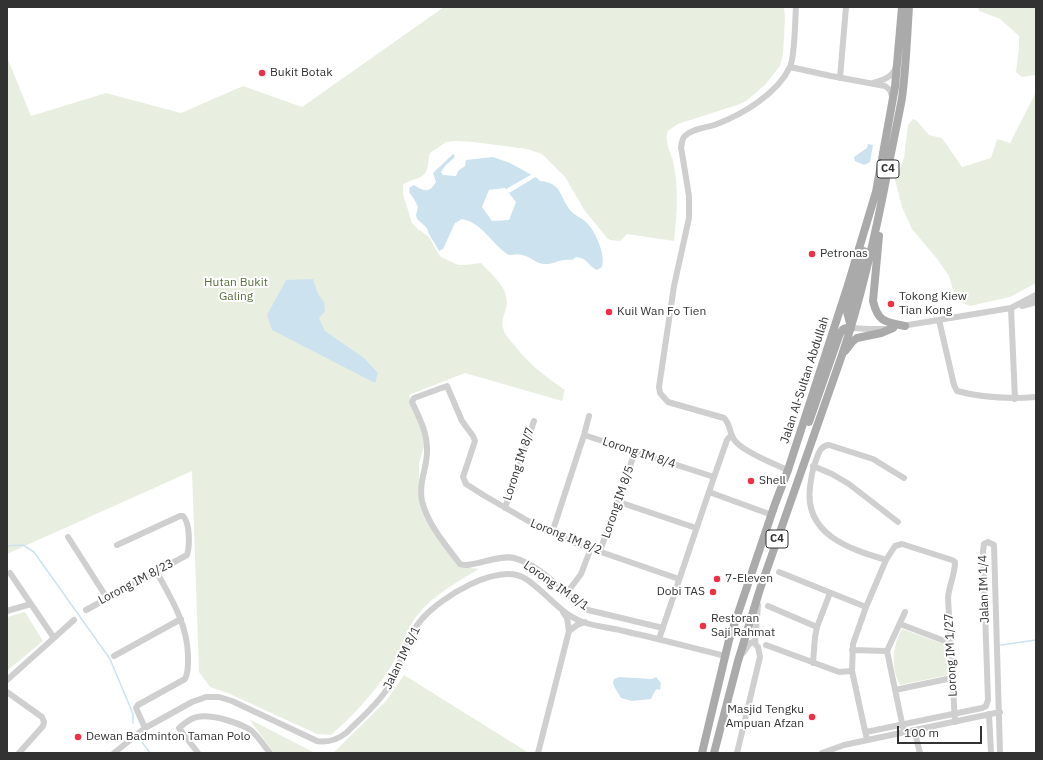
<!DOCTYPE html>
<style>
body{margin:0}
#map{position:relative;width:1043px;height:760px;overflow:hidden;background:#fff;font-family:"IBM Plex Sans",sans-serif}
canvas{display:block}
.frame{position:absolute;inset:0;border:8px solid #323232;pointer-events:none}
.scale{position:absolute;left:897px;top:726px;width:85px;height:18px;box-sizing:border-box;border:2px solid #323232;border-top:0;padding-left:5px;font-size:12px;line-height:14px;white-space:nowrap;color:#323232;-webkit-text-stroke:3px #fff;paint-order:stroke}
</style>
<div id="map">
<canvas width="1043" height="760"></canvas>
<div class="frame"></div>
<div class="scale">100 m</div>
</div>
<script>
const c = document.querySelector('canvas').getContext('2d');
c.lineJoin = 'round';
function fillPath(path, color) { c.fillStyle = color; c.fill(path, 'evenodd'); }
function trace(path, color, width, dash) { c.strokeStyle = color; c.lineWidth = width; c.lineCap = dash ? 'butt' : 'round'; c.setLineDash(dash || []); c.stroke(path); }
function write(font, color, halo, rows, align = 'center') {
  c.font = font + ' "IBM Plex Sans",sans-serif'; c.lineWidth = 4; c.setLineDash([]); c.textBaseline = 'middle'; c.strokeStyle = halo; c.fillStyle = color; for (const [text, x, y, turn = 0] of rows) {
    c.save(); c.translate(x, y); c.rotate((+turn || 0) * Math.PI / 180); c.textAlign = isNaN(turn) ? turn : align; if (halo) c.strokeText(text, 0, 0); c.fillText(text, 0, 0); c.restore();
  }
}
const green = new Path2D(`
 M 444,7 L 784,7 L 785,19 L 783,55 L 780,66 L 765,85 L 746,101 L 737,105 L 678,124 C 674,127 668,129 667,134 C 665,142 671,154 673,161 C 679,188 677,214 674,241 L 627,234 L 620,241 L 610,240 L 607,238 L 585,211 L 565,177 L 542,154 L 527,149 L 474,142 L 456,141 L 446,142 L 430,153 C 428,158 429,167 426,172 C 421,180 410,179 403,185 L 403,194 L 412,223 L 418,229 L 429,237 L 438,253 L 441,257 L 458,265 L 465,265 L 481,263 C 492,275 507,286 507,303 C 506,312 501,319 503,328 C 505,335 510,340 515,346 C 529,364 546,377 565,390 L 562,401 L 465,373 L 409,395 L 427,437 L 419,463 L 419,493 L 432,527 L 462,567 L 479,569 C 459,581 435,594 420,612 C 407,627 402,647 393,663 C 379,688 353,716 331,735 L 317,734 L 230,694 L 210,687 L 199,672 L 192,471 L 7,554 L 7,57 L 31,116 L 106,93 L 181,113 L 243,86 L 302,107 Z
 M 978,7 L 1036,7 L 1036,75 L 1022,77 L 1016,72 L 1019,47 L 1019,36 L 1000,19 L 979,11 Z
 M 1036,92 L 1036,283 L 1010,297 L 970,306 L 956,300 L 949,276 L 938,260 L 912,229 L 902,207 L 895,180 L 904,158 L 908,125 L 913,119 L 917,121 L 929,135 L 942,138 L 962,167 L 991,158 L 997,139 L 1010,143 Z
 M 25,612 L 43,641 L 7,671 L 7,617 Z
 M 902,629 L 946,645 L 948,675 L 900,685 C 891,668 892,646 902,629 Z
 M 404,675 L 529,753 L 328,753 L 334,752 L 386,701 Z
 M 249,719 L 315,753 L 274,753 Z`);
const water = new Path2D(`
 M 868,144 L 873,145 L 870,162 L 864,165 L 855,161 L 854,157 L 867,148 Z
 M 453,154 L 455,156 L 454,158 L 445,166 L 441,172 L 443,175 L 456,176 L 458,171 L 465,166 L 466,160 L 493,157 L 510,163 L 537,178 L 540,181 C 563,183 559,197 571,211 C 575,216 582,218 586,222 C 595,230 606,255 602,267 L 597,270 C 586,265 590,259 576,257 L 572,260 C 558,258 555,265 543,264 C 535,263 530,256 522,255 C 518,254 514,255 509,255 C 492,245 483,223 462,219 L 455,223 L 443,249 L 439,251 L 429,234 L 427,228 L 417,219 L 416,215 L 418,207 L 414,199 L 409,192 L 410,187 L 414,185 C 423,191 429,194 436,182 L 433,173 ZM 505,188 L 516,202 L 509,220 L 492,221 L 482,207 L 489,190 Z
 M 313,279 L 318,294 L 324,302 L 325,311 L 319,318 L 325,331 L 364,358 L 378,373 L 375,383 L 272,330 L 267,315 L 286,280 Z
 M 619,677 L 652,679 L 656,677 L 661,683 L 660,690 L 657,689 L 655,691 L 651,699 L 632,701 L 621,698 L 615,688 L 613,683 L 614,679 Z`);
const pier = new Path2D(`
 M 534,173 L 537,176 L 509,193 L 506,189 Z`);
const stream = new Path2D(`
 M 7,546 L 23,545 L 34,552 L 110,659 L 133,714 L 133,723
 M 1001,645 L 1036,640
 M 142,742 L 150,753`);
const minor = new Path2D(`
 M 790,67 L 831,76 L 885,86 L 890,90 L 893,99
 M 840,78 L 846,7
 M 873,83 C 883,80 892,78 896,67
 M 1022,306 L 1036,302
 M 1011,308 L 1015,399
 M 939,320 L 954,385 L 957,391 C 983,398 1010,399 1036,397
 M 902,326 L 1011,308 L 1036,295
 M 851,328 L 869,329 L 887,329
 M 589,416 L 584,435 L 714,477
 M 813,466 L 832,474 L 849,484 L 898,522
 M 788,470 C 774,464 746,453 736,442 C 729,435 731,424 724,418 L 668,402 L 660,393 L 659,387 L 674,286 L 689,218 L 689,196 L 681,147 C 682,143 682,138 685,136 C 693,128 707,128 717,124 C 743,114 777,94 790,67 C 795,56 795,21 796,7
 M 709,492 L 772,515
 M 619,502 L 696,528
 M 505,508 L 534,421
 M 552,533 L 584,435
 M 68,537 L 107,598
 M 600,551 L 635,452
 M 886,560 C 850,549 804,535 810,487 C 811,479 812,471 815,463 C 818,456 819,446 829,445 L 873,459 L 904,478
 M 779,572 L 866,607
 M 10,573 L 54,638
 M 566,594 L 581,574 L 591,548
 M 768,606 L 817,627
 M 86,610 L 187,555 C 190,545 190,523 183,516 L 180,516 L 117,545
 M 7,611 L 31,604
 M 900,624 L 950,643
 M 663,628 L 588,610 L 580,605 C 560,589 540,565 514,558 C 499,554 468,569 460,564 C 445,544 428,525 422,501 C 418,482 428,467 427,449 C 427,432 419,417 412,402 L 414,398 L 447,386 L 462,421 L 473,436 L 475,441 L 463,477 L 466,484 L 485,496 L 542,529 L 575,543 L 679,579
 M 569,631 L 577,625 L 585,622
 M 659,639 L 714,477 L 727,440 L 731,435
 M 766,645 L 839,672 L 852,671
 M 852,650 L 887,651
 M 887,651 L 903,728
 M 887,651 L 905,612
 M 743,653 L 750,643 L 753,642 L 755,644
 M 114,656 L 181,619
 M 813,663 L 815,637 L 817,627 L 830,593
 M 7,680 L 74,620
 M 895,690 L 952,678
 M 7,692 L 42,717 L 44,722 L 43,726 L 19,753
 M 989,714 L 991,753
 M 145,728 L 136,708 L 138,705 L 185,679 C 189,671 188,664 188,655 C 187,623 171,598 156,571
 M 914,730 L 920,753
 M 866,732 L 982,708 L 986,706 L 988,700 L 983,551 L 984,544 L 988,542 L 994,545 L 1000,753
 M 867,740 L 852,671 L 853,644 L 866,607 L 886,560 L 895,546 L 902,544 L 952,560 L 955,562 C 955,575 949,585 948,598 L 955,722
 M 114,753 L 145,728 L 192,702 L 206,697 L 219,697 L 232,701 L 317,741 C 328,743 337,740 346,733 C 360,719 377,705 387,689 C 402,667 403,640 422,619 C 440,598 498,561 526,579 C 546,592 560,614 583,622 C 597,627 613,628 628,632 C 660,639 692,648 725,656
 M 198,753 L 179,728 C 184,724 190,718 197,717 C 212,714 236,722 249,729 C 258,735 263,745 270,753
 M 538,753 L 569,631 L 567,618 L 563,612
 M 737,753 L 760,657 L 758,647 L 755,644 L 758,605
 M 822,753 L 844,745 L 1000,712`);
const major = new Path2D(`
 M 879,236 L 873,301 C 878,322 885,322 905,326
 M 851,327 L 847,312 L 864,251
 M 845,351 L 852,342 L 857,338 L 881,333 L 893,328
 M 809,422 L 839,336 C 842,329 844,327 851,328
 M 702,753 L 729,640 L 775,504 L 788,470 L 848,285 L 876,192 L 895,87 L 902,7
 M 714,753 L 738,661 L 760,589 L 842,355 C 863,293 877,228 889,164 C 893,142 898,120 902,98 C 906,68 907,37 909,7`);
const markers = [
 [262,73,4,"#ef2f46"],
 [812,254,4,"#ef2f46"],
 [891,304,4,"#ef2f46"],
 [609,312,4,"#ef2f46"],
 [751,481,4,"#ef2f46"],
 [717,579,4,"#ef2f46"],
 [713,592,4,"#ef2f46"],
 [703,626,4,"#ef2f46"],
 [812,717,4,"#ef2f46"],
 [78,737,4,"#ef2f46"]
];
const shields = [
 [888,169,22],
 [777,539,22]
];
const shieldNames = [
 ["C4",888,169],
 ["C4",777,539]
];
const poiNames = [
 ["Bukit Botak",270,73],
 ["Petronas",820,254],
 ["Tokong Kiew",899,297],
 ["Tian Kong",899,311],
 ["Kuil Wan Fo Tien",617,312],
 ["Shell",759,481],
 ["7-Eleven",725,579],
 ["Dobi TAS",705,592,"right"],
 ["Restoran",711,619],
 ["Saji Rahmat",711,633],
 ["Masjid Tengku",804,710,"right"],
 ["Ampuan Afzan",804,724,"right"],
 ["Dewan Badminton Taman Polo",86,737]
];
const parkNames = [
 ["Hutan Bukit",236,283],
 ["Galing",236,297]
];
const streetNames = [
 ["Jalan Al-Sultan Abdullah",805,380,-72],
 ["Lorong IM 8/4",639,453,18],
 ["Lorong IM 8/7",519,464,-72],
 ["Lorong IM 8/5",618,502,-71],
 ["Lorong IM 8/2",566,537,22],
 ["Lorong IM 8/23",136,582,-28],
 ["Lorong IM 8/1",556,586,35],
 ["Jalan IM 1/4",984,589,-92],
 ["Lorong IM 1/27",951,655,-93],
 ["Jalan IM 8/1",402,658,-64]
];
fillPath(green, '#e9efe0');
fillPath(water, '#cce3ef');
fillPath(pier, '#fff');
trace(stream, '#cce3ef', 1.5);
trace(minor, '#cfcfcf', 6);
trace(major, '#aaa', 8);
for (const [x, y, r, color] of markers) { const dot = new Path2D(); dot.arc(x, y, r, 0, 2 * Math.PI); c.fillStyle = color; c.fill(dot); trace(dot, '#fff', 1.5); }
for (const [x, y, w] of shields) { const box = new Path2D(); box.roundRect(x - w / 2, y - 9, w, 18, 3); c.fillStyle = '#fff'; c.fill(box); trace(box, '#323232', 1); }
write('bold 11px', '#323232', null, shieldNames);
write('12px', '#323232', '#fff', poiNames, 'left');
write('12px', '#58723c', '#fff', parkNames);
write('12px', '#323232', '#fff', streetNames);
</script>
